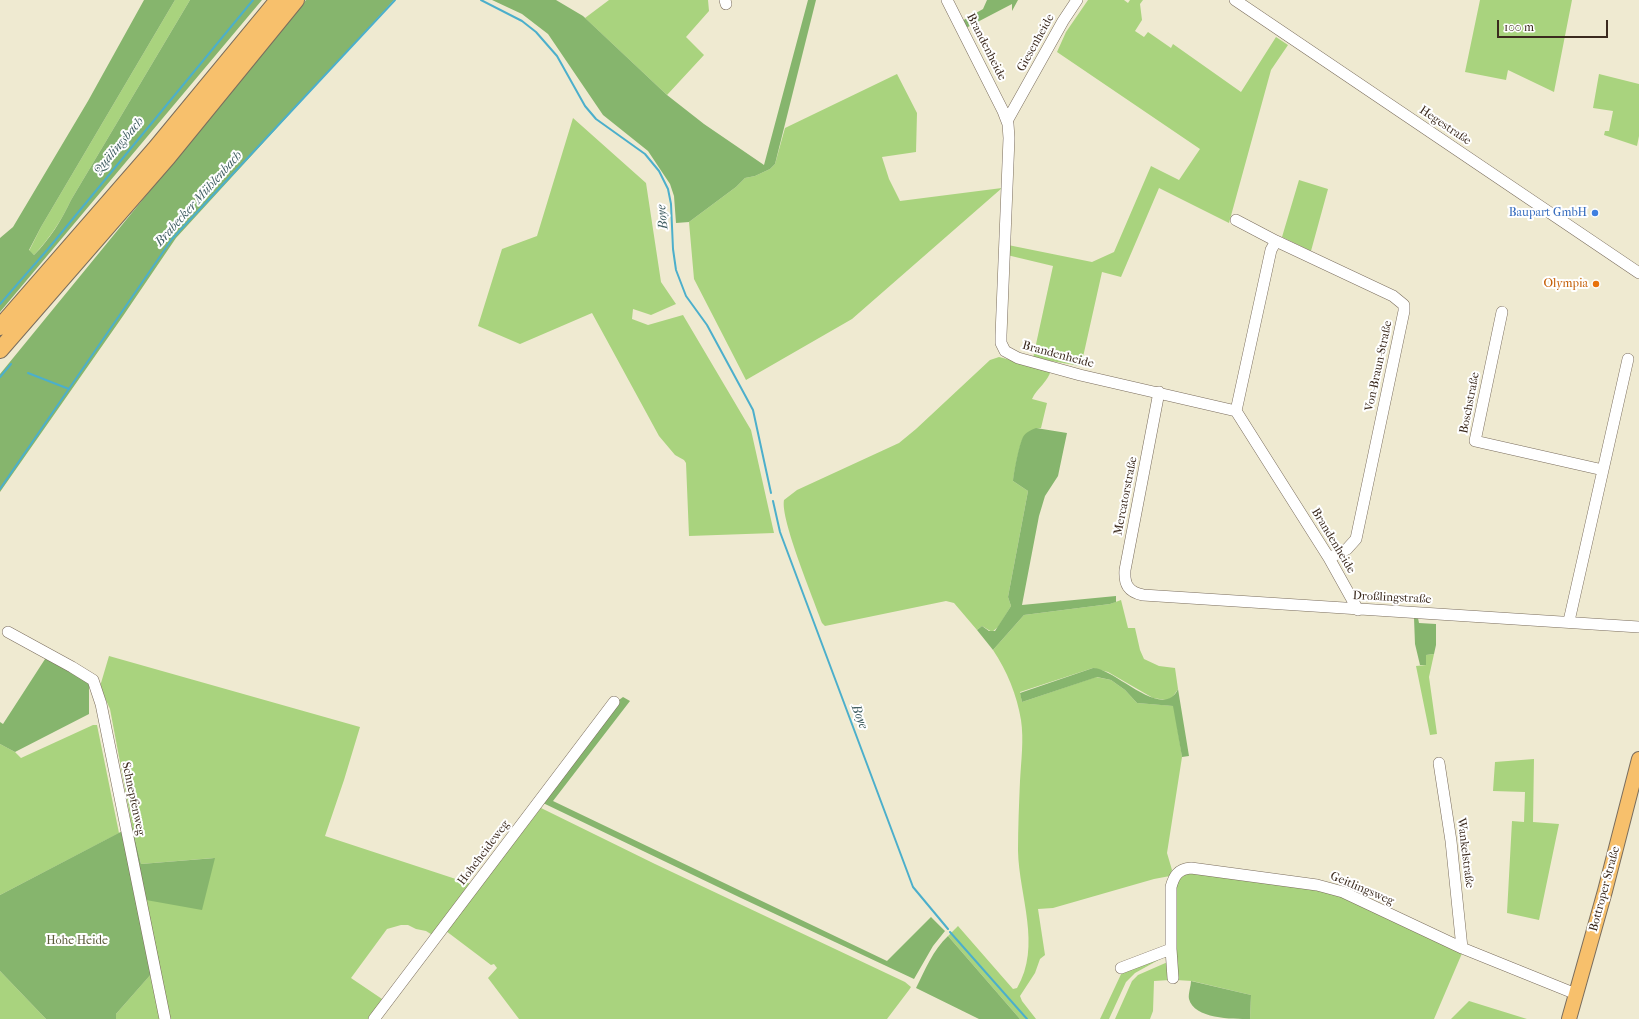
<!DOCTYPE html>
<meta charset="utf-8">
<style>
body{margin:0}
#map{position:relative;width:1639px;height:1019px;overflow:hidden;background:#efead1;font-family:"IM FELL French Canon",serif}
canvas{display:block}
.scale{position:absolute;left:1497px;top:20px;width:111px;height:18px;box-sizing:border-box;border:2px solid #3b2a1e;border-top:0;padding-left:5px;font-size:12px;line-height:14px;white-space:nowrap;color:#3b2a1e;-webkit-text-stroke:3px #fff;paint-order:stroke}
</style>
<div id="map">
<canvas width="1639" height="1019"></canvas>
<div class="scale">100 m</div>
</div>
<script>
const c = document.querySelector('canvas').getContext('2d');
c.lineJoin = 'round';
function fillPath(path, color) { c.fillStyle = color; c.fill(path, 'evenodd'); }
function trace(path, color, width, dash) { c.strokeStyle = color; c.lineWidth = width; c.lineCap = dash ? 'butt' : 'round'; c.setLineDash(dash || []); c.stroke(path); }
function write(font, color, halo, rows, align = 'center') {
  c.font = font + ' "IM FELL French Canon",serif'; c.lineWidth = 4; c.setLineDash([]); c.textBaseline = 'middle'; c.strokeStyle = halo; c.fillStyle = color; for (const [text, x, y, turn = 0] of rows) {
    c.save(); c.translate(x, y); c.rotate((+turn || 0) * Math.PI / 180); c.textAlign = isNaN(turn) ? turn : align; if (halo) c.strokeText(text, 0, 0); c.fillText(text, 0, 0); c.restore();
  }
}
const green = new Path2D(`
 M 175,0 L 190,0 L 71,200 C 60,223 51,236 34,255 L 29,251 L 41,227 Z
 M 609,0 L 708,0 L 709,11 L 686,37 L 704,55 L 667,95 L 585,18 Z
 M 1088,0 L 1124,0 L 1128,3 L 1130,0 L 1143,0 L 1140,4 L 1142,20 L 1135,31 L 1144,37 L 1148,32 L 1171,48 L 1173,44 L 1241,92 L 1276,37 L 1288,45 L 1271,70 L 1229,223 L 1159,188 L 1121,277 L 1102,272 L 1081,366 L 1033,358 L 1053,266 L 1007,255 L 1008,245 L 1092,262 L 1114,252 L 1151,166 L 1179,180 L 1200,149 L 1057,52 L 1066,32 Z
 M 1480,0 L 1572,0 L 1554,92 L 1508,70 L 1506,80 L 1465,72 Z
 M 897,74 L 917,113 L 916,152 L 882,157 L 889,179 L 900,201 L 1002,188 L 852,319 L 746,380 L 694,279 L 689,222 L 736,187 L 745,178 L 755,176 L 770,169 L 775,164 L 785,128 Z
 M 1599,74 L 1639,84 L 1639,136 L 1637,146 L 1604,135 L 1605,131 L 1609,131 L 1613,111 L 1593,108 Z
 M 573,118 L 646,183 L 661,282 L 676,304 L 651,315 L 633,309 L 632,319 L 648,325 L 683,315 L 751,430 L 774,533 L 689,536 L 686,463 L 684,460 L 675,455 L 659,436 L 592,313 L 520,344 L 478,326 L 502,249 L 537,236 Z
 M 1299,180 L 1328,189 L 1311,251 L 1282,237 Z
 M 999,357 L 1051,370 C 1048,382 1037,388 1032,399 L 1047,403 L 1041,428 C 1035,428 1029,432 1024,437 C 1020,441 1014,473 1013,481 L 1028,491 L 1008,597 L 1011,606 L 998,627 L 992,632 L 982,626 L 977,630 L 954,603 L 946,601 L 825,626 L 822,623 C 814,600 780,519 784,500 L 797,490 L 899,443 L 916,429 L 990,360 Z
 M 1121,600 L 1128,628 L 1135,628 L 1140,650 L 1144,659 L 1159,666 L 1175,668 L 1178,689 L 1172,698 L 1166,700 L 1153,698 L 1108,672 L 1093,668 L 1020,692 L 1022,702 L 1096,677 L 1111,680 L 1125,690 L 1137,703 L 1174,706 L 1182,757 L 1167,853 L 1172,870 L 1170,876 L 1154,879 L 1053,908 L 1038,909 L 1045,955 L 1040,959 L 1035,973 L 1020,996 L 1022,1001 L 1036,1019 L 1020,1019 L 948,936 L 958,926 L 1013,989 L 1017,988 C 1042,946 1019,896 1018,851 C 1018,828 1019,804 1020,781 C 1021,761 1024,740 1021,720 C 1017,695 1007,671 993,650 L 1024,615 L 1110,604 Z
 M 1434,654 L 1429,677 L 1437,734 L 1430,735 L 1416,666 L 1426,665 L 1426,655 Z
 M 109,656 L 360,727 L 344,780 L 325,836 L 474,885 L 434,936 L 426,931 L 416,929 L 408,925 L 401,925 L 387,929 L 351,978 L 385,1001 L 371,1019 L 170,1019 L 146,900 L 214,858 L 141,864 L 132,826 L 110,709 L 101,689 L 101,683 Z
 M 93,725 L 97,725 L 119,833 L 0,895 L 0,744 L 15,752 L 21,758 Z
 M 1534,759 L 1533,822 L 1559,824 L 1539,920 L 1507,913 L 1512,821 L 1524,822 L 1525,792 L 1493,791 L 1495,762 Z
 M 541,808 L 655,864 L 905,982 L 911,987 L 909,990 L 887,1019 L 519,1019 L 488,978 L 497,968 L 494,964 L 491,965 L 446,931 Z
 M 1190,872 L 1335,893 L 1463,951 L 1434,1019 L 1250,1019 L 1251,995 L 1192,981 L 1176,980 L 1175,891 L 1179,876 Z
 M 1162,958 L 1135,973 L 1126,982 L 1109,1019 L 1100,1019 L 1123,970 Z
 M 1170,961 L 1170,980 L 1154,981 L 1153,1011 L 1150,1019 L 1115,1019 L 1132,981 L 1138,975 Z
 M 0,971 L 46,1019 L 0,1019 Z
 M 152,973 L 161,1019 L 116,1019 L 116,1014 Z
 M 1469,1001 L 1527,1019 L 1451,1019 Z`);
const forest = new Path2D(`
 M 144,0 L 175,0 L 41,227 L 29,250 L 34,255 C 50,239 61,221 71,200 L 190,0 L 262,0 L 0,312 L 0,238 L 13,227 L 88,101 Z
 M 306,0 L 394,0 L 176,238 L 123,316 L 0,492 L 0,374 Z
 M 492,0 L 556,0 L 583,16 L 667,95 L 704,124 L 764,165 L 808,0 L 816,0 L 775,164 L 770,169 L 755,176 L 745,178 L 736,187 L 689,222 L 676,223 L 674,196 L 670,184 L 648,151 L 603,115 L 548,34 L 522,14 Z
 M 987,0 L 1018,0 L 1012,11 L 1012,4 L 966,28 L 962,21 L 983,9 Z
 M 1036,428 L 1067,433 L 1058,476 L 1045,496 L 1039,516 L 1022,605 L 1116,596 L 1116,602 L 1110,604 L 1024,615 L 993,650 L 977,630 L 982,626 L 989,631 L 995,631 L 1011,606 L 1008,597 L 1028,491 L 1013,481 C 1014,471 1019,445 1023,437 C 1026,432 1031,430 1036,428 Z
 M 1414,618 L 1418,618 L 1419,623 L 1436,624 L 1436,645 L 1434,654 L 1426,655 L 1426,665 L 1420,665 L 1415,644 Z
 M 47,656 L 89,682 L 89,714 L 15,752 L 0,744 L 0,722 L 3,724 Z
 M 1093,668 C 1115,668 1163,722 1178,689 L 1189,756 L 1182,757 L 1173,706 L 1137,703 L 1125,690 L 1111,680 L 1097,677 L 1022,702 L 1020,693 Z
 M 623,697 L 630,701 L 553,801 L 887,961 L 931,917 L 945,931 L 933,946 L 914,979 L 741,898 L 543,803 L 619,700 Z
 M 132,826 L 141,864 L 215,858 L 202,910 L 146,900 L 160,964 L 116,1014 L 116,1019 L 46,1019 L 0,971 L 0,895 Z
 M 948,936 L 1020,1019 L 979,1019 L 916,988 C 925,970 933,950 948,936 Z
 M 1191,981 L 1251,995 L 1250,1019 C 1232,1019 1194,1019 1189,999 C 1188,994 1191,986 1191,981 Z`);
const stream = new Path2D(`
 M 481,0 L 522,21 L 536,32 L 557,56 L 585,106 L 596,119 L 645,154 L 659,171 L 668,189 L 671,204 L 673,249 L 676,270 L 686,296 L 707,325 L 753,410 L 771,493
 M 0,304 L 48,249 L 253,0
 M 28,373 L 69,389
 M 0,377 L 11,364
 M 0,489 L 172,239 L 395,0
 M 773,501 L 780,532 L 913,887 L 948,929
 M 950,932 L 1027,1019`);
const minor = new Path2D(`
 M 725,0 L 726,4
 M 947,0 L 1003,111 L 1008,124 L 1009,138 L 1001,335 L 1001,343 L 1005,351 L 1018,358 L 1080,375 L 1236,411 L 1329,558 L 1358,610
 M 1235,0 L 1639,273
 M 1007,121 L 1063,21 L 1077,0
 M 1236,220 L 1276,241
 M 1502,312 L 1475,441 L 1603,470
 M 1159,392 L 1125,570 C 1124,584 1128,592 1143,595 L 1639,627
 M 1236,411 L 1271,250 L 1276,241 L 1393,296 L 1404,305 L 1404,311 L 1356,539 L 1347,549 L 1329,558
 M 1569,621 L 1628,359
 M 8,632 L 72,667 L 93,680 L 101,704 L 165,1019
 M 1439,763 L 1451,841 L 1462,948
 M 1171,949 L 1173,978
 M 1121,968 L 1171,949 L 1171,887 C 1174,876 1178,869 1191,868 L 1317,885 L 1343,892 L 1462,948 L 1576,994
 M 374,1019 L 614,702`);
const major = new Path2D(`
 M 1569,1019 L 1605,891 L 1639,759`);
const highway = new Path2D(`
 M 0,327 L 155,149 L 278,0
 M 0,350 L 168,157 L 296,0`);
const markers = [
 [1595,213,4,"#3f7fe0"],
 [1596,284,4,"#e8710a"]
];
const streetNames = [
 ["Giesenheide",1036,43,-61],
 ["Brandenheide",986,47,63],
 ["Hegestraße",1445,126,34],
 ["Brandenheide",1058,355,15],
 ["Von-Braun-Straße",1379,366,-78],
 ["Boschstraße",1470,403,-79],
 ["Mercatorstraße",1126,496,-79],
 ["Brandenheide",1333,541,59],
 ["Droßlingstraße",1392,598,3],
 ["Schnepfenweg",133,799,78],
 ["Hoheheideweg",484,853,-53],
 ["Wankelstraße",1465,853,83],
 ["Geitlingsweg",1362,889,23],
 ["Bottroper Straße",1605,889,-75]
];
const shopNames = [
 ["Baupart GmbH",1587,213]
];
const foodNames = [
 ["Olympia",1588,284]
];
const parkNames = [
 ["Hohe Heide",77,941]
];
const waterNames = [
 ["Quälingsbach",119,146,-50],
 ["Brabecker Mühlenbach",199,199,-48],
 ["Boye",663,217,-96],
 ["Boye",859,717,69]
];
fillPath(green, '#a9d37e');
fillPath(forest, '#86b56d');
trace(stream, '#4cafcb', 2);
trace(minor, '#7a6d5d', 12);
trace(major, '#7a6d5d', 16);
trace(highway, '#7a6d5d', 18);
trace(minor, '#fff', 11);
trace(major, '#f7c06c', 14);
trace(highway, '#f7c06c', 16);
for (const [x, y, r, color] of markers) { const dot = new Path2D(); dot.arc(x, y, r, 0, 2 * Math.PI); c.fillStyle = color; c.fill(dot); trace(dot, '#fff', 1.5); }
write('12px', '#3b2a1e', '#fff', streetNames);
write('12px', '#366cbe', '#fff', shopNames, 'right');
write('12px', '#c56008', '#fff', foodNames, 'right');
write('12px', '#5c5d3b', '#fff', parkNames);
write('italic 13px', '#425f63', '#fff', waterNames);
</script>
